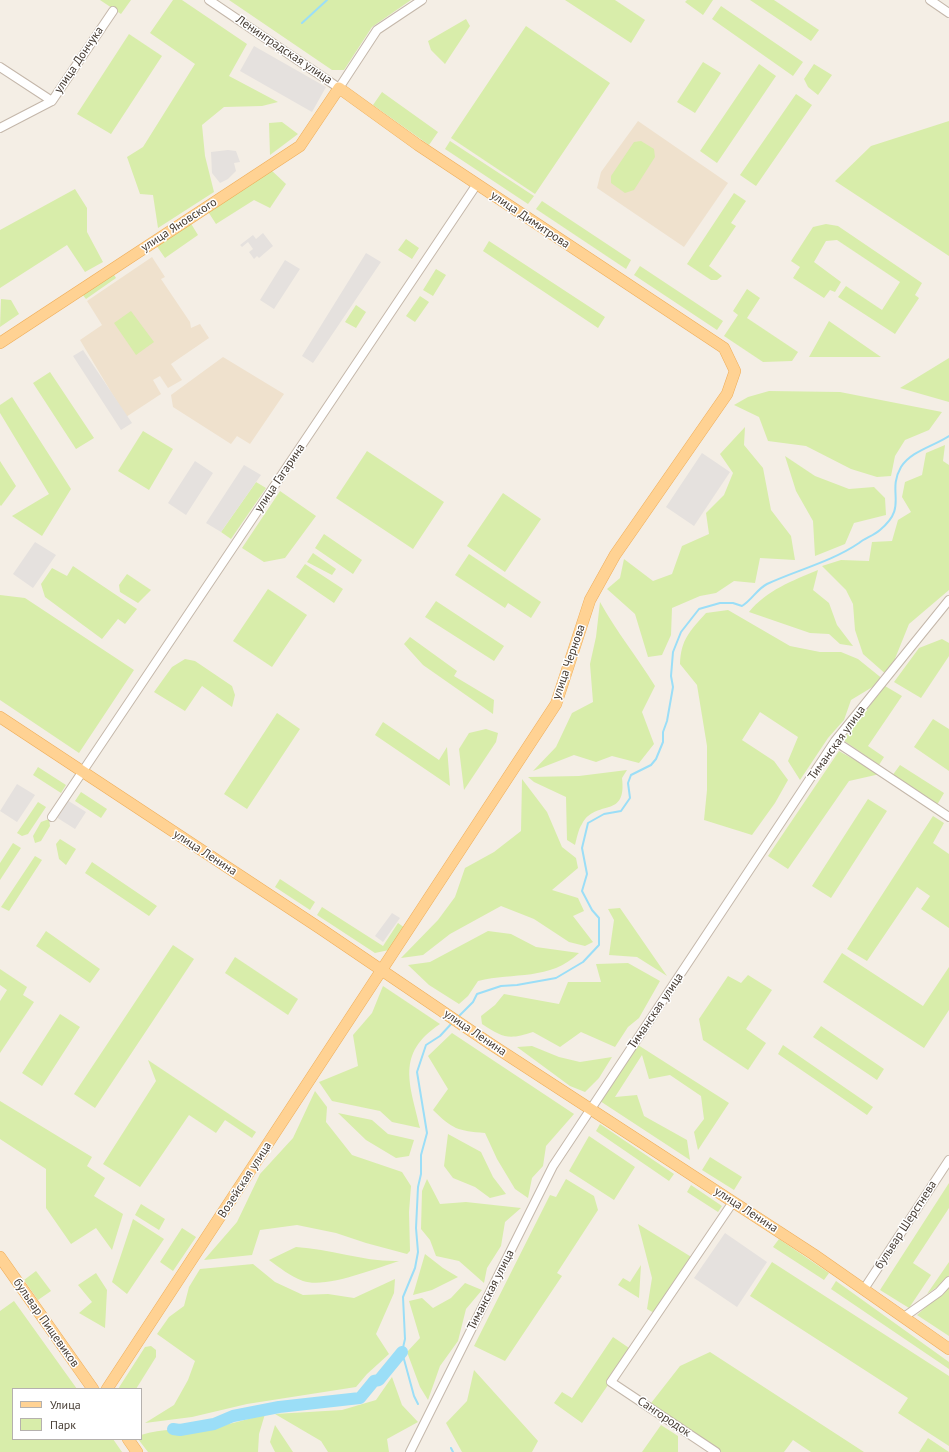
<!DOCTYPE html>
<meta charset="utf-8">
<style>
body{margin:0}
#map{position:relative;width:949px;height:1452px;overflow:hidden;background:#f4eee5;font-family:"PT Sans",sans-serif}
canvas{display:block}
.legend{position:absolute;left:12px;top:1388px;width:130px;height:52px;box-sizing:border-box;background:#fff;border:1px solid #b5b1ae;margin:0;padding:5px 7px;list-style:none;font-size:12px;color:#473d34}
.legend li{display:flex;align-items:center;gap:8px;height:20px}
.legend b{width:20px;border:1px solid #b5b1ae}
</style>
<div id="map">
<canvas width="949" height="1452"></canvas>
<ul class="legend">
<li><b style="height:5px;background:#ffd293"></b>Улица</li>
<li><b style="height:11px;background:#d8edaa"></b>Парк</li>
</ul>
</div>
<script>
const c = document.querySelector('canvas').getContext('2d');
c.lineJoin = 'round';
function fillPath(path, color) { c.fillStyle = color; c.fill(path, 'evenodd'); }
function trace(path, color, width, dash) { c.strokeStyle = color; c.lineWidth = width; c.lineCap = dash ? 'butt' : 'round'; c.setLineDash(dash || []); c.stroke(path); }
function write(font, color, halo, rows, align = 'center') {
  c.font = font + ' "PT Sans",sans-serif'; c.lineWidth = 3; c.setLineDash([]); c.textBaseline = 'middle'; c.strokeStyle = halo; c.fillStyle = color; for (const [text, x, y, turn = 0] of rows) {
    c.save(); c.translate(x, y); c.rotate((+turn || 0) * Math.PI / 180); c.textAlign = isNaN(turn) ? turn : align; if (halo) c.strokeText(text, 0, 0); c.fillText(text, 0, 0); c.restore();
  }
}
const education = new Path2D(`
 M 638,121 L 728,183 L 684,247 L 597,188 L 601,172 Z
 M 152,257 L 165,277 L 161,279 L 190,322 L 191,328 L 200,324 L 209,338 L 171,364 L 182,380 L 168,388 L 160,376 L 153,380 L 161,394 L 126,417 L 80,340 L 102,325 L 87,301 Z
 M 223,357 L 284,394 L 250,444 L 237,436 L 231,444 L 173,407 L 171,395 Z`);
const green = new Path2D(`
 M 100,0 L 131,0 L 121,14 Z
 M 173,0 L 182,0 L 247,44 L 229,76 L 278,102 L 262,106 L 224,107 L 202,125 L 205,156 L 214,192 L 158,228 L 153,195 L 140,194 L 127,157 L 143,147 L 195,64 L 150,33 Z
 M 229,0 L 411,0 L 372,27 L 344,70 L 332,70 Z
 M 565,0 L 615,0 L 645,20 L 631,43 Z
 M 687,0 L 713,0 L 703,15 L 685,2 Z
 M 750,0 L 774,0 L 819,30 L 811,41 Z
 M 721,6 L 803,62 L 793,76 L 712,19 Z
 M 466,19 L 470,26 L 445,64 L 431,50 L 428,41 Z
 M 526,26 L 610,83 L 535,194 L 451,138 Z
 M 129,34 L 162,56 L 111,134 L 77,114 Z
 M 703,62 L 721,73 L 695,113 L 677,102 Z
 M 759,64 L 776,76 L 717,163 L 700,151 Z
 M 814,64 L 832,75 L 818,95 L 808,87 L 804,79 Z
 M 382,92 L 438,132 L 429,145 L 373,105 Z
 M 796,94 L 812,105 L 756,186 L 740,175 Z
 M 949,121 L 949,256 L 835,181 L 871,146 Z
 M 282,122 L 298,134 L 270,155 L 269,123 Z
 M 450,141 L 534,196 L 528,204 L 445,149 Z
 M 641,141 L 654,149 L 655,157 L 634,190 L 625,193 L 611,183 L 611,176 L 634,142 Z
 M 270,169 L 286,184 L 270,208 L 254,200 L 216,224 L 207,210 Z
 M 75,189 L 87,208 L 87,232 L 103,262 L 85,272 L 67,245 L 0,288 L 0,230 Z
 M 734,193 L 746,201 L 731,223 L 736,226 L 709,266 L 722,276 L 717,280 L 711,280 L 687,264 Z
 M 542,201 L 631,260 L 626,269 L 536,209 Z
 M 190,222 L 198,235 L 165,258 L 156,245 Z
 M 826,224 L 838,226 L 922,283 L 915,295 L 919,298 L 895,334 L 838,297 L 846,286 L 882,310 L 900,282 L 837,240 L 826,241 L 814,262 L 841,282 L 835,292 L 830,290 L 824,298 L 793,278 L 800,267 L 791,261 L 813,227 Z
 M 406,239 L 419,248 L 412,259 L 398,250 Z
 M 489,241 L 605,317 L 598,328 L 483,251 Z
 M 640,266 L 723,321 L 717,330 L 634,275 Z
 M 436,269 L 446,275 L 433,296 L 423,290 Z
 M 113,273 L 116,278 L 86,299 L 82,294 Z
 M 747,289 L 760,298 L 747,318 L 798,352 L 792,361 L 763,362 L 724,336 L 738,315 L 733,311 Z
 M 420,296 L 429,302 L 415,322 L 406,316 Z
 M 1,299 L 11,300 L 19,314 L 0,327 Z
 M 356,305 L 366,312 L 356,328 L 345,322 Z
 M 131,311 L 154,342 L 136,355 L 114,323 Z
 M 829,321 L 881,357 L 809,357 Z
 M 949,358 L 949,402 L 900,388 Z
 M 50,372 L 94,438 L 76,449 L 33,383 Z
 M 769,391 L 840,392 L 942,412 L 929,430 L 905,440 L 895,456 L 891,476 L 877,477 L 851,469 L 806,446 L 768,441 L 759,417 L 734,405 L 748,397 Z
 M 12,397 L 71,489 L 42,536 L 12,516 L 49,494 L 0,413 L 0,405 Z
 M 745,427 L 744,445 L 763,468 L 771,510 L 791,536 L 795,560 L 760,558 L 755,583 L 734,581 L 716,593 L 700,596 L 672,608 L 671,635 L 662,655 L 648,657 L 635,614 L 607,589 L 620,578 L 624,559 L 653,581 L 672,574 L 682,546 L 709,534 L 706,513 L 724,495 L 733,473 L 720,454 Z
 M 143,431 L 173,449 L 149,490 L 118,471 Z
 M 945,445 L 943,461 L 949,465 L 949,590 L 909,624 L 888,676 L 863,654 L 855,630 L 853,604 L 846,590 L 822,566 L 841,560 L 869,561 L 872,542 L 892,541 L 898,520 L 911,512 L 902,497 L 905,482 L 922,475 L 926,453 Z
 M 367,451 L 444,502 L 413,549 L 336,498 Z
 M 785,456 L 815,476 L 849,489 L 874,487 L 885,498 L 886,515 L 854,523 L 845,544 L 815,556 L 813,521 L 796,491 Z
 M 0,461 L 16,486 L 1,506 L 0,505 Z
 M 256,482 L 266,488 L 231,539 L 221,532 Z
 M 280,491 L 316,516 L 285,558 L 264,562 L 242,548 Z
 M 503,493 L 541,519 L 505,572 L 467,546 Z
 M 324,534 L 362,560 L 353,574 L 315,548 Z
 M 313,553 L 336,569 L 332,575 L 307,562 Z
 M 469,554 L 541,602 L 531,618 L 508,603 L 505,608 L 455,575 Z
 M 305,564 L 343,589 L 334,603 L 296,577 Z
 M 73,566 L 137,609 L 125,624 L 118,619 L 102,639 L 45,597 L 41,584 L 52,568 L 67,576 Z
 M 818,570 L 813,590 L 829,603 L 837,625 L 853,646 L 840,644 L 829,634 L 810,633 L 749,612 C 767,590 792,581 818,570 Z
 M 127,574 L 151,590 L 138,603 L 120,592 L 119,585 Z
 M 268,589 L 307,615 L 272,667 L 233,641 Z
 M 0,595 L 25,598 L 134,670 L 79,753 L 0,700 Z
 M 436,601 L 504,646 L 494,661 L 425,617 Z
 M 600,602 C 616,631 637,657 655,686 L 642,712 L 654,744 L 639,763 L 612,756 L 596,762 L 574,755 L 533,771 L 556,747 L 572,713 L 593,702 L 590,664 L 596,637 Z
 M 728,610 L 790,646 L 820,652 L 841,652 L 858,659 L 884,680 L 851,700 L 844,720 L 828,738 L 800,780 L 788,761 L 798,737 L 760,712 L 742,740 L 774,761 L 788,780 L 775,803 L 752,835 L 704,820 L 707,790 L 707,746 L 697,685 L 680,664 C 681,639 690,631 706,613 Z
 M 410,637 L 457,671 L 454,676 L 494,700 L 493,714 L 423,665 L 404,644 Z
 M 942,639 L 949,643 L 949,656 L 921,698 L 894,682 L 919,648 Z
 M 185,659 L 195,661 L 232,686 L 235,695 L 232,707 L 202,686 L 185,711 L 154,692 L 172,667 Z
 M 885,686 L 902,696 L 868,746 L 884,757 L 879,765 L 843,740 Z
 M 277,713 L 300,729 L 247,809 L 224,794 Z
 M 933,719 L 949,729 L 949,771 L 914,747 Z
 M 383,722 L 439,760 L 447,747 L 450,786 L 375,735 Z
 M 486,729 L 498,733 L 496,742 L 464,790 L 459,749 L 469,733 Z
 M 839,751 L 880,774 L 849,781 L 788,869 L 768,856 Z
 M 900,765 L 944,793 L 937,805 L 892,776 Z
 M 38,767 L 66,785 L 61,793 L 33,775 Z
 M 627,770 L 622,778 C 627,820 596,798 582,824 C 578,830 577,838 575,845 L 567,840 L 566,797 L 534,782 L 528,777 L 579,776 Z
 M 522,779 L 547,812 L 562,847 L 576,858 L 578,868 L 552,890 L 578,898 L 584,911 L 573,916 L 593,942 L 585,946 L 569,942 L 534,919 L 501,906 L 450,934 L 423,955 L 401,958 L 438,920 L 455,897 L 465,868 L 494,852 L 521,831 Z
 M 81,792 L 107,809 L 101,818 L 75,801 Z
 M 868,799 L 887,811 L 831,898 L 812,886 Z
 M 38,802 L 46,807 L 28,834 L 22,836 L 17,833 Z
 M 933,816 L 944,823 L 933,843 L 949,854 L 949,928 L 921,909 L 930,896 L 917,887 L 867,961 L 847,949 Z
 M 49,819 L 50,826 L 41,841 L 35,843 L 33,836 L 41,822 Z
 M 60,839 L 76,849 L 66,865 L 59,859 L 56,844 Z
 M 13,843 L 21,848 L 0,880 L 0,863 Z
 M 35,856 L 42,860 L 9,911 L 1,907 Z
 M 92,862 L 157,906 L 149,916 L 85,873 Z
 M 280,879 L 315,902 L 310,910 L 275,887 Z
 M 322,907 L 383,946 L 398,923 L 405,928 L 389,950 L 375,953 L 317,915 Z
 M 620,908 L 667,976 L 637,957 L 609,955 L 614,920 L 608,909 Z
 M 46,931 L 100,969 L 90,983 L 36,946 Z
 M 488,931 L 511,934 L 536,947 L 579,953 C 550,981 514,972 478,981 L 468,996 L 459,1004 L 429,985 L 408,965 L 430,962 Z
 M 173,945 L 194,959 L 95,1108 L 74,1094 Z
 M 842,953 L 923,1006 L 949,967 L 949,1010 L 924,1048 L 823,982 Z
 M 235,957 L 298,999 L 288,1015 L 225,973 Z
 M 628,963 L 660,981 L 639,1018 L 628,1027 L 615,1047 L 581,1032 L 560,1047 L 533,1032 C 509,1040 503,1038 482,1024 L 481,1016 L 495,1005 L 504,994 L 559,1004 L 568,982 L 601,982 L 596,964 Z
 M 0,969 L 27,987 L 23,995 L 34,1002 L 0,1053 L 0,1001 L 7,990 L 0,985 Z
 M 748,975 L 772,990 L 746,1029 L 766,1043 L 748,1070 L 703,1040 L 699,1019 L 728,976 L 741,983 Z
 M 383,986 L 440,1024 C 395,1054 410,1084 420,1128 L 392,1122 L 380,1111 L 332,1101 L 319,1082 L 358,1066 L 353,1035 L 372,1013 Z
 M 60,1014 L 80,1027 L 42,1086 L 22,1073 Z
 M 821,1026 L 884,1069 L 877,1080 L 813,1037 Z
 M 452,1033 L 574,1114 L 546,1146 L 543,1166 L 532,1178 L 528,1198 L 515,1189 L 497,1159 L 485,1133 C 458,1131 452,1129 433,1110 L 448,1089 L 428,1056 Z
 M 638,1045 L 729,1103 L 698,1150 L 694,1132 L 704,1119 L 701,1096 L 670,1075 L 649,1079 L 642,1055 L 615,1097 L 637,1095 L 644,1116 L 687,1140 L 690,1160 L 600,1101 Z
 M 783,1045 L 873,1107 L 867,1115 L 778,1054 Z
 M 532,1046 L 559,1057 L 580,1062 L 612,1057 L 599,1078 L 585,1092 L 570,1086 L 517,1047 Z
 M 148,1060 L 256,1132 L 252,1138 L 225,1120 L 216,1133 L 189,1115 L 140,1187 L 103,1164 L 156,1081 Z
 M 315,1091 L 327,1107 L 326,1122 L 352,1155 L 402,1172 L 411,1186 L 409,1212 L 410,1251 L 407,1254 L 366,1243 L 336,1233 L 297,1225 L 260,1230 L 252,1255 L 204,1260 L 237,1222 L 260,1174 L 293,1138 Z
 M 0,1101 L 92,1157 L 87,1166 L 105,1178 L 94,1196 L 123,1214 L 112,1250 L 96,1228 L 71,1244 L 46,1208 L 46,1169 L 0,1139 Z
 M 338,1113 L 372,1120 L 388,1134 L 414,1140 L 409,1156 L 396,1158 L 366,1140 Z
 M 600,1124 L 674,1174 L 669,1181 L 596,1131 Z
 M 448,1134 L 481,1152 L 493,1177 L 506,1194 L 490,1198 L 475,1187 L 453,1178 L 444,1166 Z
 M 589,1136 L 635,1167 L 614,1200 L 569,1171 Z
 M 710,1157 L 742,1177 L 734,1190 L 702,1170 Z
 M 427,1179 L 440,1204 L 466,1202 L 521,1208 L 505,1222 L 501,1246 L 487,1268 L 484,1283 L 459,1261 L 436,1256 L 430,1240 L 421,1229 L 422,1191 Z
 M 566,1179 L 594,1196 L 598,1210 L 557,1273 L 562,1276 L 505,1361 L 474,1346 L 550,1195 L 556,1197 Z
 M 949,1183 L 949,1208 L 913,1263 L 931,1275 L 909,1308 L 880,1290 Z
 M 691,1185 L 722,1206 L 718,1212 L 687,1192 Z
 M 141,1204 L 165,1219 L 159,1230 L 135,1215 Z
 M 133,1219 L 164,1239 L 127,1294 L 112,1282 Z
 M 638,1224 L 693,1258 L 656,1314 L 647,1309 L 652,1278 Z
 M 182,1228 L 196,1237 L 173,1271 L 160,1262 Z
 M 779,1239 L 829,1273 L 824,1280 L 773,1247 Z
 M 296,1247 C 331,1249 364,1262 399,1261 C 376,1268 326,1289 303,1281 C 290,1276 280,1268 269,1260 Z
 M 425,1254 L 443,1268 L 458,1277 L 432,1290 L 413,1295 Z
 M 772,1262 L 949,1376 L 949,1446 L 898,1413 L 908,1398 L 750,1296 Z
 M 949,1262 L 949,1276 L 943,1283 L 927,1294 Z
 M 253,1264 L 275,1282 L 303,1295 L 328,1294 L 354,1298 L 395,1279 L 394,1293 L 376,1334 L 389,1354 L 367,1374 L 356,1387 L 247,1404 L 192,1417 L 145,1423 L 174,1405 L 188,1380 L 195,1361 L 157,1334 L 169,1317 L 184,1306 L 189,1287 L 200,1269 Z
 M 641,1265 L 639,1298 L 618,1285 L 623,1278 L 630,1282 Z
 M 36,1271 L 51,1291 L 38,1300 L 24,1280 Z
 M 96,1273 L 107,1290 L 105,1328 L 79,1313 L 92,1302 L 78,1285 Z
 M 836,1281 L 949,1362 L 949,1369 L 831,1289 Z
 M 465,1283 L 482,1290 L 466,1309 L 458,1341 L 440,1366 L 428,1400 L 420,1387 L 407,1352 L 420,1338 L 409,1301 L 422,1298 L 433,1308 L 451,1298 Z
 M 949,1286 L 949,1336 L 917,1315 Z
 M 14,1301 L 77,1389 L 13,1389 L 13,1439 L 113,1439 L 122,1452 L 0,1452 L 0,1311 Z
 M 613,1337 L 632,1350 L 582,1423 L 554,1403 L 562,1392 L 572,1398 Z
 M 151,1346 L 156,1350 L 156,1357 L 136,1389 L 118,1389 L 145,1347 Z
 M 710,1352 L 864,1452 L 811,1452 L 793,1440 L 784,1452 L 717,1452 L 648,1407 L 680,1366 Z
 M 474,1370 L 538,1441 L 532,1452 L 462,1452 L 446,1423 L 467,1401 Z
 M 392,1377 L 402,1405 L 418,1422 L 387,1439 L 389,1452 L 328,1452 L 321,1441 L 275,1414 L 342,1410 L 376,1400 Z
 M 265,1414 L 259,1434 L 258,1452 L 148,1452 L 138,1439 L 141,1439 L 141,1435 C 163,1428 182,1430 205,1428 C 225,1426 245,1420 265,1414 Z
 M 275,1425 L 293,1452 L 275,1452 L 270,1442 Z
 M 661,1425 L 678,1436 L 678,1452 L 642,1452 Z
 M 928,1438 L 949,1452 L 919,1452 Z`);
const parking = new Path2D(`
 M 254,46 L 326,87 L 312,112 L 240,71 Z
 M 228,150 L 236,151 L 240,162 L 234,163 L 236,171 L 228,179 L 220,183 L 212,173 L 211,152 Z
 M 263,233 L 273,246 L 259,258 L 257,256 L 254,259 L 249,252 L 253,249 L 248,242 L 242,247 L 240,245 L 253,235 L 256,239 Z
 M 366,253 L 381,262 L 313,363 L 302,356 Z
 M 285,260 L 300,269 L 274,309 L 260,300 Z
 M 83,350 L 132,423 L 121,430 L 73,356 Z
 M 702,453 L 730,472 L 694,526 L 666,507 Z
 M 195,461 L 213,473 L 186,515 L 168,503 Z
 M 244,465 L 261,475 L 221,532 L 206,523 Z
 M 35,542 L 56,555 L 33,588 L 13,574 Z
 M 17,784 L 35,795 L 17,822 L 0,811 Z
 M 67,800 L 86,812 L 75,829 L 56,817 Z
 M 392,913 L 400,918 L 383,942 L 375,936 Z
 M 725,1233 L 767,1262 L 737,1307 L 694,1278 Z`);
const stream = new Path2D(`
 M 302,23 L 327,0
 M 458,1017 L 473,1002 L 477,994 L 501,986 L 517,985 L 556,978 L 583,962 L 599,945 L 599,918 L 592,910 L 582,891 L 587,874 L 582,848 L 588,823 L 604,814 L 621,811 L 630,798 L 628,783 L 631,775 L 651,765 L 656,759 L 663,742 L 663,732 L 667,721 L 673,687 L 671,676 L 673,652 L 681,632 L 699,609 L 720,603 L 733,603 L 742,606 C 752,600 757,589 767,584 C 797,570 831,562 859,543 C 865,538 873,536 880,530 C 909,506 886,493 901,467 C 911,451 934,446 949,436
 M 418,1404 L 414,1396 L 402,1352 L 405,1339 L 403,1297 L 415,1268 L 418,1252 L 416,1228 L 418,1187 L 421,1174 L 421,1155 L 427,1133 L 417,1072 L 426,1045 L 440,1036 L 452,1023
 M 451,1448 L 453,1452`);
const river = new Path2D(`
 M 173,1429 L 180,1430 L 214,1424 L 233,1416 L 279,1407 L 360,1398 L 374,1381 L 379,1380 L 402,1352`);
const minor = new Path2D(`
 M 209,0 L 339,88 L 377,30 L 422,0
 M 930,0 L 949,13
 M 0,67 L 52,101
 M 0,128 L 52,101 L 113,11
 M 835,741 L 949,817
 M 52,817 L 477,184
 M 864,1289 L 949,1160
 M 904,1317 L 939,1292 L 949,1281
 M 410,1452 L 553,1166 L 835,741 L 949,600
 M 716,1452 L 611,1382 L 733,1202`);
const major = new Path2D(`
 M 0,343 L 300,146 L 339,88 L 418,145 L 724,348 L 735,371 L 727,394 L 615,555 L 590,600 L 556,704 L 107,1389
 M 0,717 L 321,929 L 489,1043 L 813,1254 L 949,1349
 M 0,1257 L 93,1389
 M 128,1439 L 137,1452`);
const streetNames = [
 ["Ленинградская улица",284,50,34],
 ["улица Дончука",79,60,-56],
 ["улица Димитрова",530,220,34],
 ["улица Яновского",179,225,-33],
 ["улица Гагарина",280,478,-56],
 ["улица Чернова",569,662,-71],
 ["Тиманская улица",837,743,-54],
 ["улица Ленина",205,853,33],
 ["Тиманская улица",656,1011,-56],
 ["улица Ленина",475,1033,34],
 ["Возейская улица",245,1180,-57],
 ["улица Ленина",746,1210,33],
 ["бульвар Шерстнева",906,1225,-57],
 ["Тиманская улица",491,1290,-63],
 ["бульвар Пищевиков",46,1323,55],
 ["Сангородок",664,1417,34]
];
fillPath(education, '#efe1cd');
fillPath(green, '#d8edaa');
fillPath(parking, '#e5e1de');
trace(stream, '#9bdef7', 2);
trace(river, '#9bdef7', 12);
trace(minor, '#c4b7aa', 10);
trace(major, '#efad58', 12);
trace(minor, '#fff', 8);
trace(major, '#ffd293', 11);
write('12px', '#473d34', '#fff', streetNames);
</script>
